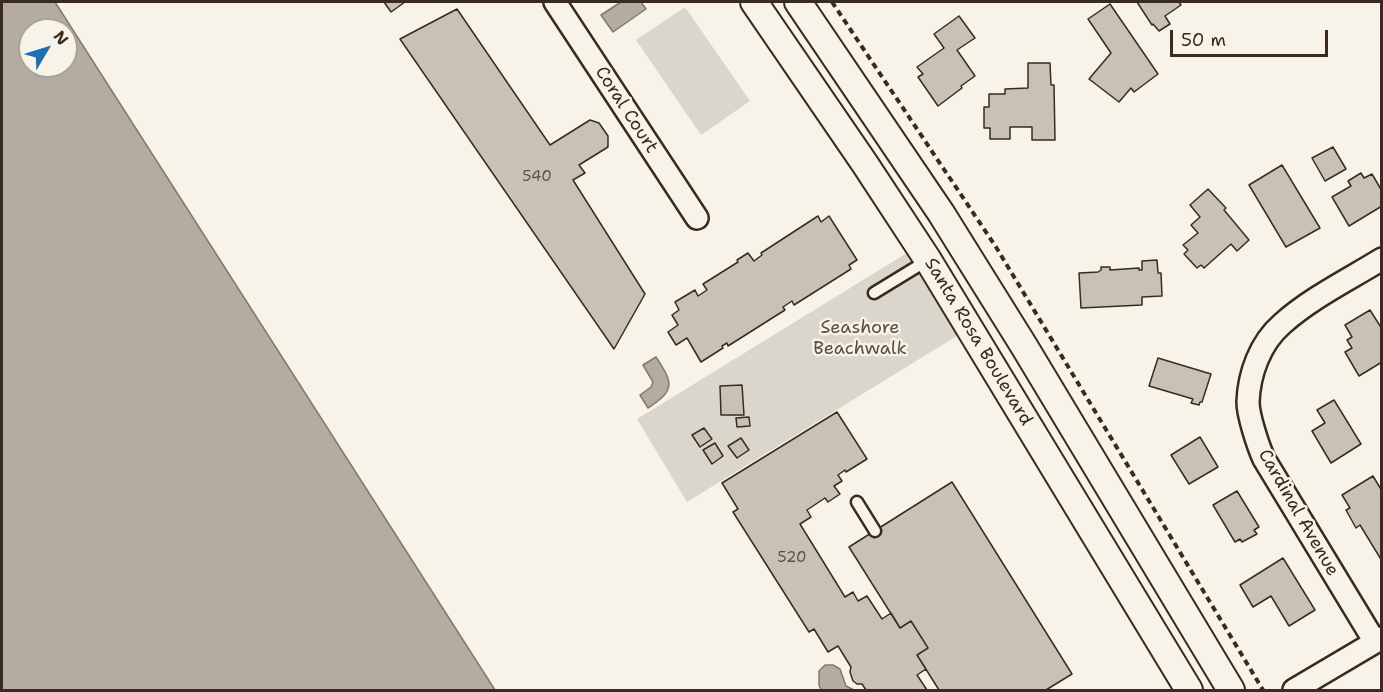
<!DOCTYPE html>
<style>
body{margin:0}
#map{position:relative;width:1383px;height:692px;overflow:hidden;background:#f7f3e8;font-family:"Shantell Sans",sans-serif}
canvas{display:block}
.frame{position:absolute;inset:0;border:3px solid #3b2a1e;pointer-events:none}
.north{position:absolute;left:18px;top:18px;width:60px;height:60px;box-sizing:border-box;background:#f7f3e8;border:2px solid #aca397;border-radius:50%;rotate:52deg;font-size:16px;font-weight:700;line-height:24px;text-align:center;color:#3b2a1e}
.north::after{content:'';display:block;margin:auto;width:21px;height:27px;background:#1f6fb2;clip-path:polygon(50% 0,100% 100%,50% 72%,0 100%)}
.scale{position:absolute;left:1170px;top:30px;width:158px;height:27px;box-sizing:border-box;border:3px solid #3b2a1e;border-top:0;padding-left:8px;font-size:18px;line-height:21px;white-space:nowrap;color:#3b2a1e;-webkit-text-stroke:4px #f7f3e8;paint-order:stroke}
</style>
<div id="map">
<canvas width="1383" height="692"></canvas>
<div class="frame"></div>
<div class="north">N</div>
<div class="scale">50 m</div>
</div>
<script>
const c = document.querySelector('canvas').getContext('2d');
c.lineJoin = 'round';
function fillPath(path, color) { c.fillStyle = color; c.fill(path, 'evenodd'); }
function trace(path, color, width, dash) { c.strokeStyle = color; c.lineWidth = width; c.lineCap = dash ? 'butt' : 'round'; c.setLineDash(dash || []); c.stroke(path); }
function write(font, color, halo, rows, align = 'center') {
  c.font = font + ' "Shantell Sans",sans-serif'; c.lineWidth = 5; c.setLineDash([]); c.textBaseline = 'middle'; c.strokeStyle = halo; c.fillStyle = color; for (const [text, x, y, turn = 0] of rows) {
    c.save(); c.translate(x, y); c.rotate((+turn || 0) * Math.PI / 180); c.textAlign = isNaN(turn) ? turn : align; if (halo) c.strokeText(text, 0, 0); c.fillText(text, 0, 0); c.restore();
  }
}
const green = new Path2D(`
 M 685,7 L 750,101 L 701,135 L 636,40 Z
 M 907,253 L 960,334 L 687,502 L 637,419 Z`);
const water = new Path2D(`
 M 2,2 L 55,2 L 495,690 L 2,690 ZM 30,30 L 66,30 L 66,66 L 30,66 Z
 M 621,2 L 641,2 L 646,9 L 613,32 L 601,15 Z
 M 656,357 C 673,383 676,390 648,408 L 640,395 L 651,387 L 653,382 L 643,365 Z
 M 825,665 L 833,665 L 840,669 L 846,686 L 854,690 L 821,690 L 819,685 L 819,671 Z`);
const building = new Path2D(`
 M 384,2 L 405,2 L 391,12 Z
 M 1137,2 L 1179,2 L 1181,5 L 1165,16 L 1170,24 L 1159,31 L 1153,24 L 1152,25 Z
 M 1110,4 L 1158,74 L 1134,92 L 1131,88 L 1119,102 L 1089,79 L 1111,53 L 1088,19 Z
 M 457,9 L 550,145 L 590,120 L 599,123 L 608,136 L 608,147 L 579,165 L 585,173 L 573,180 L 645,294 L 614,349 L 400,39 Z
 M 959,16 L 975,38 L 957,50 L 975,76 L 961,86 L 962,88 L 938,106 L 918,77 L 923,74 L 917,67 L 944,48 L 934,34 Z
 M 1028,63 L 1050,63 L 1051,85 L 1054,85 L 1055,140 L 1032,140 L 1032,127 L 1010,127 L 1010,139 L 990,139 L 990,128 L 984,128 L 984,107 L 989,107 L 989,94 L 1005,94 L 1005,89 L 1028,88 Z
 M 1333,147 L 1346,169 L 1325,181 L 1312,158 Z
 M 1282,165 L 1320,228 L 1286,247 L 1249,185 Z
 M 1361,173 L 1364,178 L 1372,174 L 1382,191 L 1382,206 L 1349,226 L 1332,197 L 1351,186 L 1348,181 Z
 M 1208,189 L 1226,208 L 1224,210 L 1249,240 L 1237,251 L 1231,244 L 1204,268 L 1201,265 L 1197,268 L 1184,254 L 1188,250 L 1183,245 L 1198,233 L 1191,225 L 1200,217 L 1190,205 Z
 M 818,216 L 821,222 L 829,216 L 857,260 L 849,265 L 851,269 L 794,305 L 792,301 L 783,307 L 785,310 L 728,346 L 727,343 L 722,346 L 723,348 L 701,362 L 687,338 L 676,345 L 668,332 L 678,325 L 672,315 L 679,310 L 675,302 L 695,290 L 698,296 L 707,290 L 703,284 L 738,262 L 737,260 L 748,253 L 754,261 L 762,255 L 761,253 Z
 M 1157,260 L 1158,273 L 1161,273 L 1162,296 L 1142,297 L 1142,305 L 1081,308 L 1079,273 L 1098,272 L 1101,270 L 1101,267 L 1110,267 L 1110,270 L 1139,268 L 1139,270 L 1142,270 L 1142,261 Z
 M 1370,310 L 1382,329 L 1382,362 L 1359,376 L 1345,352 L 1352,348 L 1347,340 L 1352,337 L 1345,325 Z
 M 1158,358 L 1211,374 L 1202,402 L 1200,402 L 1199,405 L 1191,403 L 1193,399 L 1149,386 Z
 M 742,385 L 744,415 L 721,415 L 720,386 Z
 M 1334,400 L 1361,444 L 1331,463 L 1312,431 L 1325,423 L 1317,410 Z
 M 837,412 L 867,459 L 846,472 L 845,470 L 838,475 L 842,481 L 834,486 L 840,494 L 828,502 L 825,498 L 807,510 L 811,517 L 800,524 L 845,597 L 853,592 L 858,601 L 867,596 L 882,619 L 891,613 L 900,628 L 911,621 L 928,648 L 917,655 L 926,669 L 917,675 L 927,690 L 866,690 L 862,684 L 857,684 L 853,681 L 850,672 L 851,667 L 838,646 L 828,652 L 814,629 L 809,632 L 733,512 L 738,509 L 722,483 Z
 M 749,417 L 750,426 L 737,427 L 736,418 Z
 M 704,428 L 712,439 L 700,447 L 692,435 Z
 M 1200,437 L 1218,467 L 1189,484 L 1171,455 Z
 M 741,438 L 749,450 L 737,458 L 728,446 Z
 M 715,443 L 723,456 L 712,464 L 703,450 Z
 M 1373,476 L 1382,491 L 1382,561 L 1360,525 L 1356,528 L 1346,510 L 1350,508 L 1342,495 Z
 M 952,482 L 1072,674 L 1046,690 L 939,690 L 917,655 L 928,648 L 911,621 L 900,628 L 849,547 Z
 M 1237,491 L 1259,527 L 1254,530 L 1257,534 L 1242,542 L 1240,539 L 1235,542 L 1213,505 Z
 M 1283,558 L 1315,610 L 1289,626 L 1271,596 L 1253,607 L 1240,585 Z`);
const path = new Path2D(`
 M 832,2 L 996,247 L 1263,690`);
const service = new Path2D(`
 M 874,293 L 928,260
 M 857,502 L 875,531`);
const minor = new Path2D(`
 M 555,2 L 697,218
 M 1375,642 L 1264,459 C 1258,446 1248,415 1248,402 C 1249,374 1260,343 1282,324 C 1311,298 1348,280 1382,259
 M 1294,690 L 1382,638`);
const tertiary = new Path2D(`
 M 754,2 L 865,164 L 928,260 L 1189,690
 M 798,2 L 941,213 L 1024,346 L 1231,690`);
const numberNames = [
 ["540",537,177],
 ["520",792,558]
];
const streetNames = [
 ["Coral Court",626,110,57],
 ["Santa Rosa Boulevard",978,342,59],
 ["Cardinal Avenue",1298,513,60]
];
const parkNames = [
 ["Seashore",860,328],
 ["Beachwalk",860,349]
];
fillPath(green, '#dbd6cb');
fillPath(water, '#b4aca0');
trace(water, '#84786c', 1.5);
fillPath(building, '#c8c1b6');
trace(building, '#3b2a1e', 1.5);
trace(service, '#3b2a1e', 15);
trace(minor, '#3b2a1e', 26);
trace(tertiary, '#3b2a1e', 30);
trace(path, '#3b2a1e', 4, [6, 4.5]);
trace(service, '#f7f3e8', 10);
trace(minor, '#f7f3e8', 21);
trace(tertiary, '#f7f3e8', 26);
write('15px', '#5e5044', null, numberNames);
write('18px', '#3b2a1e', '#f7f3e8', streetNames);
write('18px', '#5b4c41', '#f7f3e8', parkNames);
</script>
